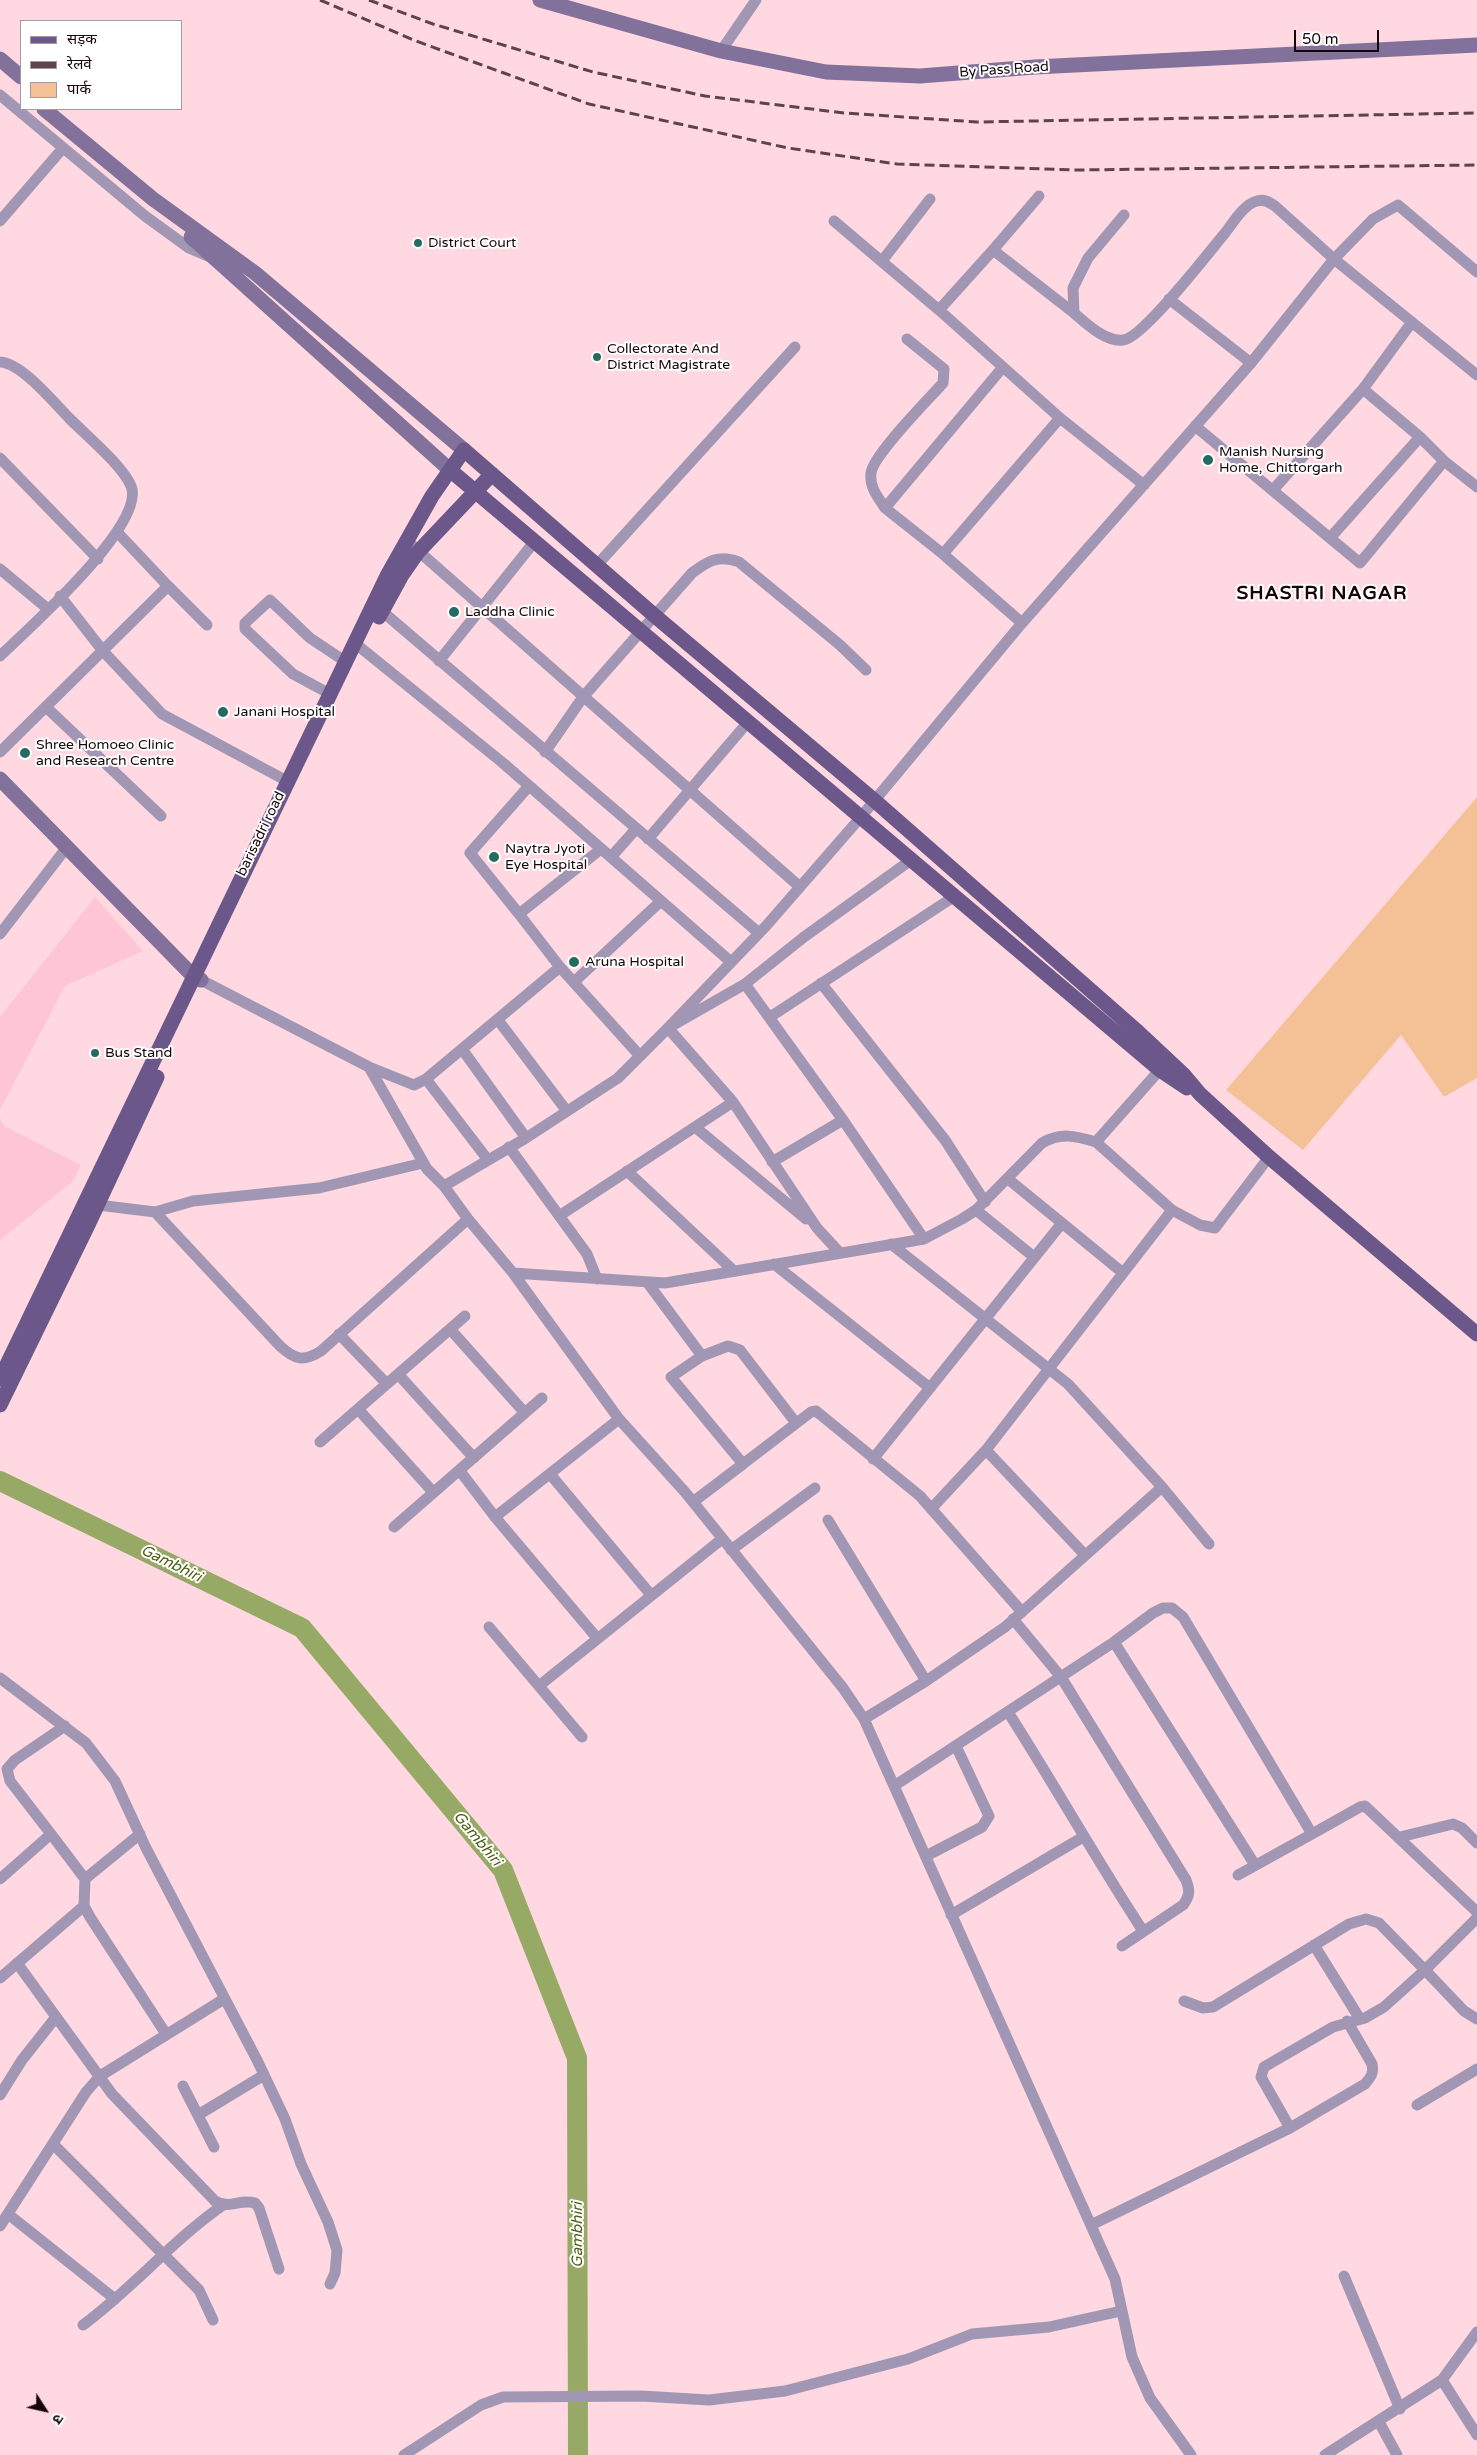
<!DOCTYPE html>
<meta charset="utf-8">
<style>
body{margin:0}
#map{position:relative;width:1477px;height:2455px;overflow:hidden;background:#ffd8e1;font-family:"Varela Round","Noto Sans Devanagari",sans-serif}
canvas{display:block}
.legend{position:absolute;left:20px;top:20px;width:162px;height:90px;box-sizing:border-box;background:#fff;border:1px solid #a39b9d;margin:0;padding:6px 9px;list-style:none;font-size:15px;color:#18050a}
.legend li{display:flex;align-items:center;gap:10px;height:25px}
.legend b{width:25px;border:1px solid #a39b9d}
.north{position:absolute;left:20px;top:2385px;width:50px;height:50px;-webkit-text-stroke:4px #fff;paint-order:stroke;rotate:125deg;font-size:14px;font-weight:700;line-height:20px;text-align:center;color:#18050a}
.north::after{content:'';display:block;margin:auto;width:18px;height:22px;background:#18050a;clip-path:polygon(50% 0,100% 100%,50% 72%,0 100%)}
.scale{position:absolute;left:1294px;top:30px;width:85px;height:22px;box-sizing:border-box;border:2px solid #18050a;border-top:0;padding-left:6px;font-size:15px;line-height:18px;white-space:nowrap;color:#18050a;-webkit-text-stroke:4px #fff;paint-order:stroke}
</style>
<div id="map">
<canvas width="1477" height="2455"></canvas>
<ul class="legend">
<li><b style="height:6px;background:#6b5789"></b>सड़क</li>
<li><b style="height:6px;background:#5d444a"></b>रेलवे</li>
<li><b style="height:14px;background:#f4c196"></b>पार्क</li>
</ul>
<div class="north">उ</div>
<div class="scale">50 m</div>
</div>
<script>
const c = document.querySelector('canvas').getContext('2d');
c.lineJoin = 'round';
function fillPath(path, color) { c.fillStyle = color; c.fill(path, 'evenodd'); }
function trace(path, color, width, dash) { c.strokeStyle = color; c.lineWidth = width; c.lineCap = dash ? 'butt' : 'round'; c.setLineDash(dash || []); c.stroke(path); }
function write(font, color, halo, rows, align = 'center') {
  c.font = font + ' "Varela Round",sans-serif'; c.lineWidth = 4; c.setLineDash([]); c.textBaseline = 'middle'; c.strokeStyle = halo; c.fillStyle = color; for (const [text, x, y, turn = 0] of rows) {
    c.save(); c.translate(x, y); c.rotate((+turn || 0) * Math.PI / 180); c.textAlign = isNaN(turn) ? turn : align; if (halo) c.strokeText(text, 0, 0); c.fillText(text, 0, 0); c.restore();
  }
}
const built = new Path2D(`
 M 95,897 L 143,951 L 65,986 L 0,1110 L 0,1017 Z
 M 0,1118 L 4,1126 L 81,1165 L 73,1181 L 0,1240 Z`);
const green = new Path2D(`
 M 1477,797 L 1477,1078 L 1444,1097 L 1401,1035 L 1303,1150 L 1226,1090 Z`);
const river = new Path2D(`
 M 0,1481 L 302,1628 L 503,1870 L 577,2058 L 578,2455`);
const street = new Path2D(`
 M 721,51 L 756,0
 M 0,95 L 145,216 L 189,248 L 210,257
 M 1124,215 L 1088,258 L 1073,288 L 1074,313 C 1087,324 1105,342 1123,340 C 1142,339 1210,251 1225,233 C 1233,223 1244,204 1257,201 C 1264,199 1269,202 1275,206 L 1334,259 L 1373,219 L 1398,205 L 1477,272
 M 0,221 L 63,148
 M 834,221 L 939,310
 M 993,250 L 1039,196
 M 882,261 L 930,199
 M 1169,299 L 1251,363 L 1334,259 L 1477,375
 M 0,362 C 22,363 54,403 70,419 C 86,435 123,466 131,486 C 147,524 27,630 0,656
 M 1003,367 L 939,310 L 993,250 L 1074,313
 M 1363,389 L 1412,322
 M 1195,426 L 1360,563 L 1444,461 L 1420,437 L 1330,538
 M 0,458 L 98,559
 M 1444,461 L 1477,487
 M 1273,490 L 1363,389 L 1420,437
 M 885,508 C 878,497 869,487 871,473 C 873,455 928,400 943,383 L 944,369 L 907,339
 M 407,541 L 800,887
 M 943,554 L 885,508 L 1003,367 L 1060,418
 M 597,565 L 795,347
 M 0,569 L 48,609
 M 168,586 L 207,625
 M 60,596 L 103,651 L 162,714 L 287,781
 M 376,606 L 759,933
 M 1022,623 L 943,554 L 1060,418 L 1144,485
 M 356,644 L 503,763 L 731,962
 M 439,661 L 535,541
 M 330,694 L 293,674 L 245,629 L 245,623 L 270,600 L 310,638 L 346,662
 M 46,707 L 161,816
 M 0,752 L 168,586 L 117,532
 M 545,752 L 583,697 L 692,573 C 708,561 719,554 739,562 L 840,645 L 866,670
 M 529,786 L 470,853 L 519,914 L 601,849
 M 648,839 L 748,722
 M 611,857 L 636,829
 M 519,914 L 560,967
 M 0,934 L 67,847
 M 201,980 L 369,1067 L 427,1169 L 444,1186 L 526,1138 L 618,1078 L 668,1028 L 766,926 L 860,818 L 1022,623 L 1251,363
 M 574,982 L 661,901
 M 821,983 L 945,1140 L 985,1202
 M 745,984 L 843,1120
 M 770,1017 L 955,896
 M 498,1020 L 566,1110
 M 462,1049 L 526,1138
 M 369,1067 L 414,1085 L 426,1079 L 560,967 L 640,1056
 M 426,1079 L 488,1160
 M 695,1127 L 806,1219
 M 1096,1142 L 1172,1210
 M 509,1147 L 587,1254 L 597,1279
 M 772,1162 L 843,1120 L 924,1239
 M 627,1171 L 734,1271
 M 1008,1179 L 1062,1223
 M 444,1186 L 468,1219 L 513,1273 L 665,1283 L 924,1239 L 962,1219 L 976,1210 L 1042,1143 C 1061,1132 1075,1136 1096,1142 L 1165,1064
 M 98,1205 L 155,1212 L 193,1201 L 319,1188 L 423,1163
 M 976,1210 L 1034,1257
 M 155,1212 L 280,1346 C 295,1360 304,1362 321,1351 L 468,1219
 M 559,1216 L 733,1102
 M 839,1252 L 817,1228 L 733,1102 L 668,1028 L 745,984 L 804,937 L 911,860
 M 774,1264 L 930,1388
 M 513,1273 L 619,1419 L 685,1492 L 843,1688 L 864,1719 L 1115,2279 L 1132,2357 L 1150,2398 L 1191,2455
 M 647,1282 L 702,1356 L 671,1377 L 743,1464 L 693,1502
 M 450,1329 L 525,1413
 M 339,1334 L 387,1384
 M 702,1356 L 728,1346 L 740,1350 L 796,1423
 M 398,1374 L 474,1458
 M 358,1409 L 433,1492
 M 320,1442 L 465,1316
 M 986,1450 L 1085,1555
 M 873,1459 L 1062,1223 L 1123,1273
 M 743,1464 L 811,1412 L 816,1411 L 920,1496 L 1022,1612
 M 460,1471 L 495,1517 L 597,1638
 M 550,1474 L 651,1595
 M 1162,1487 L 1209,1544
 M 931,1509 L 986,1450 L 1172,1210 L 1200,1225 L 1215,1228 L 1269,1157
 M 495,1517 L 619,1419
 M 828,1520 L 926,1681
 M 394,1527 L 542,1398
 M 731,1550 L 815,1488
 M 1013,1619 L 1061,1677 L 1186,1880 C 1190,1890 1190,1896 1183,1905 L 1122,1946
 M 489,1627 L 582,1737
 M 1114,1642 L 1255,1865
 M 0,1678 L 86,1743 L 115,1781 L 146,1848 L 257,2060 L 285,2119 L 301,2164 L 328,2222 L 337,2250 L 335,2273 L 330,2284
 M 540,1685 L 722,1539
 M 1008,1712 C 1054,1784 1096,1859 1143,1931
 M 864,1719 L 926,1681 L 1005,1627 L 1162,1487 L 1068,1384 L 891,1244
 M 894,1786 L 1114,1642 L 1153,1613 L 1163,1608 L 1172,1608 L 1183,1617 L 1312,1834 L 1360,1807 L 1365,1806 L 1477,1912
 M 51,1834 L 10,1781 L 7,1769 L 15,1760 L 65,1726
 M 1400,1837 L 1453,1824 L 1462,1828 L 1477,1843
 M 926,1856 L 982,1827 L 989,1816 L 956,1746
 M 1238,1875 L 1312,1834
 M 0,1879 L 51,1834 L 85,1879 L 140,1834
 M 85,1879 L 84,1906 L 90,1917 L 166,2034
 M 951,1915 L 1083,1837
 M 1314,1945 L 1360,2019
 M 17,1963 L 112,2094 L 215,2201 C 232,2210 239,2198 255,2203 L 259,2208 L 279,2269
 M 0,1978 L 84,1906
 M 1184,2001 L 1203,2008 L 1213,2007 L 1349,1924 L 1366,1919 L 1379,1923 L 1425,1970 L 1477,1918
 M 183,2086 L 214,2147
 M 0,2095 L 22,2060 L 56,2017
 M 1417,2105 L 1477,2069
 M 198,2115 L 264,2075
 M 1290,2128 L 1365,2084 C 1371,2077 1374,2073 1372,2064 L 1347,2021
 M 53,2144 L 199,2290 L 213,2320
 M 8,2214 L 115,2299
 M 1091,2225 L 1290,2128 L 1261,2077 L 1264,2067 L 1333,2027 L 1365,2018 L 1384,2007 L 1425,1970 L 1464,2011 L 1477,2019
 M 0,2226 L 86,2092 L 100,2076 L 224,1999
 M 1344,2276 L 1400,2409
 M 83,2325 C 133,2288 173,2240 223,2205
 M 1442,2380 L 1477,2435
 M 1379,2422 L 1397,2455
 M 404,2455 L 481,2405 L 503,2397 L 641,2396 L 709,2400 L 785,2391 L 908,2359 L 972,2334 L 1049,2327 L 1121,2311
 M 1325,2455 L 1442,2380 L 1477,2332`);
const secondary = new Path2D(`
 M 540,0 L 721,51 L 826,72 L 920,76 L 1035,67 L 1477,45
 M 0,59 L 21,77
 M 44,109 L 153,199 L 255,273 L 464,450
 M 191,237 L 450,470
 M 0,779 L 194,977 L 201,980`);
const primary = new Path2D(`
 M 450,470 L 1160,1070 L 1187,1088
 M 379,617 L 402,575 L 418,552 L 492,474
 M 0,1379 L 387,576 L 432,496 L 464,450 L 655,616 L 875,801 L 1138,1032 L 1184,1075 L 1200,1094 L 1269,1157 L 1477,1334
 M 0,1405 L 88,1225 L 157,1077`);
const rail = new Path2D(`
 M 320,0 L 416,41 L 589,104 L 788,148 L 897,164 L 1077,170 L 1477,165
 M 369,0 L 433,24 L 593,72 L 705,96 L 844,113 L 977,122 L 1477,113`);
const markers = [
 [418,243,5,"#246b61"],
 [597,357,5,"#246b61"],
 [1208,460,6,"#246b61"],
 [454,612,6,"#246b61"],
 [223,712,6,"#246b61"],
 [25,753,6,"#246b61"],
 [494,857,6,"#246b61"],
 [574,962,6,"#246b61"],
 [95,1053,5,"#246b61"]
];
const streetNames = [
 ["By Pass Road",1004,70,-4],
 ["barisadri road",261,834,-64]
];
const poiNames = [
 ["District Court",428,243],
 ["Collectorate And",607,349],
 ["District Magistrate",607,365],
 ["Manish Nursing",1219,452],
 ["Home, Chittorgarh",1219,468],
 ["Laddha Clinic",465,612],
 ["Janani Hospital",234,712],
 ["Shree Homoeo Clinic",36,745],
 ["and Research Centre",36,761],
 ["Naytra Jyoti",505,849],
 ["Eye Hospital",505,865],
 ["Aruna Hospital",585,962],
 ["Bus Stand",105,1053]
];
const waterNames = [
 ["Gambhiri",171,1564,26],
 ["Gambhiri",477,1839,50],
 ["Gambhiri",578,2235,-90]
];
const districtNames = [
 ["SHASTRI NAGAR",1322,594]
];
fillPath(built, '#fec6d4');
fillPath(green, '#f4c196');
trace(river, '#96aa65', 20);
trace(street, '#a197b4', 11);
trace(secondary, '#81719b', 15);
trace(primary, '#6b5789', 15);
trace(rail, '#5d444a', 3, [10, 5]);
for (const [x, y, r, color] of markers) { const dot = new Path2D(); dot.arc(x, y, r, 0, 2 * Math.PI); c.fillStyle = color; c.fill(dot); trace(dot, '#fff', 2); }
write('14px', '#18050a', '#fff', streetNames);
write('14px', '#18050a', '#fff', poiNames, 'left');
write('italic 15px', '#4c5e11', '#fff', waterNames);
c.letterSpacing = '1px';
write('bold 19px', '#18050a', '#fff', districtNames);
c.letterSpacing = '0px';
</script>
